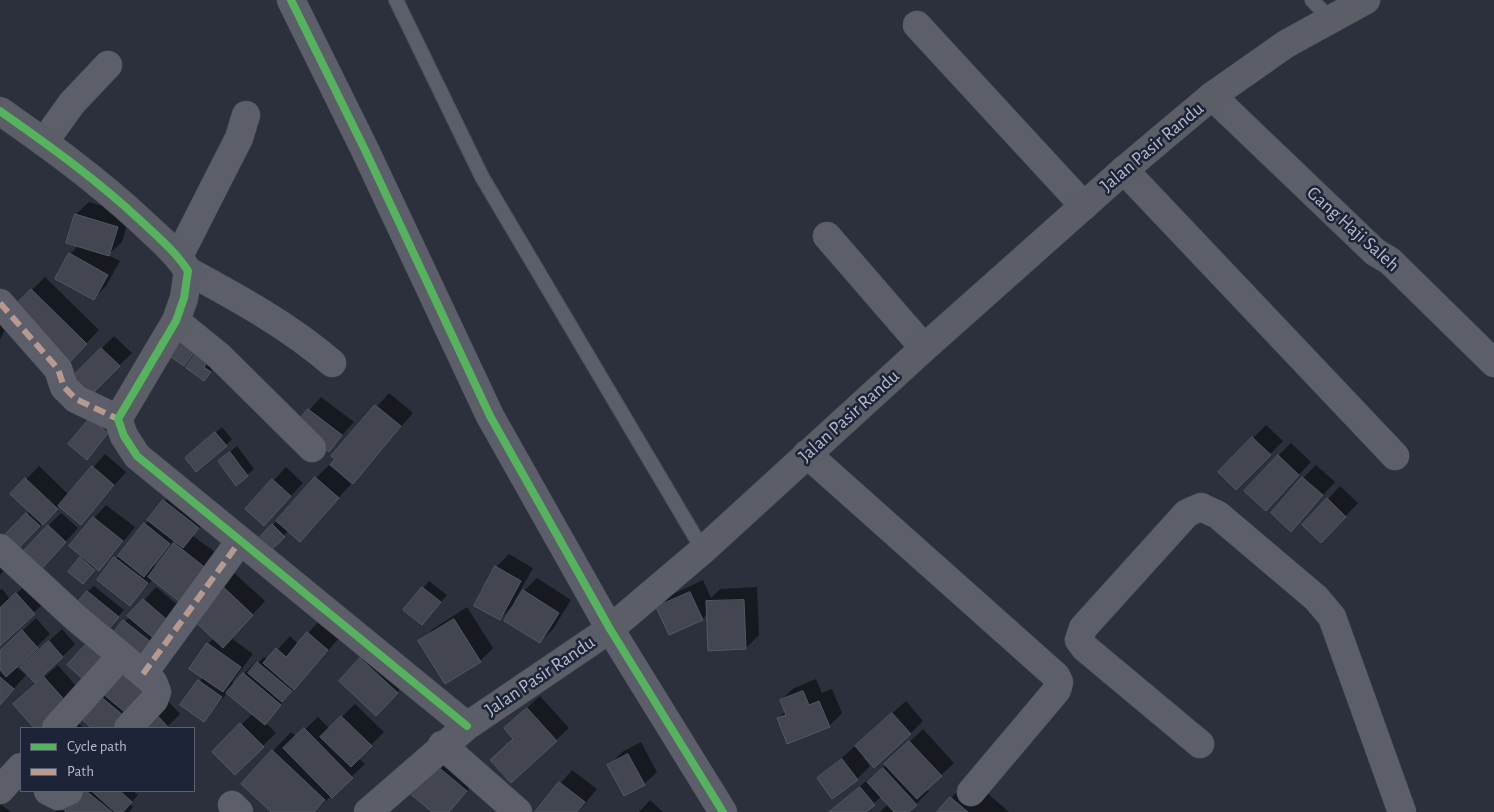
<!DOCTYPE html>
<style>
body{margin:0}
#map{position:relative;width:1494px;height:812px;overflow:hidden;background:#2b303c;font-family:"Alegreya Sans",sans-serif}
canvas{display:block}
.legend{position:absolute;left:20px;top:727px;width:175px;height:65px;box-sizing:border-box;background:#1e2437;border:1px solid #5b6073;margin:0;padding:6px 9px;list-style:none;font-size:15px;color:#b6bbcc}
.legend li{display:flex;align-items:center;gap:10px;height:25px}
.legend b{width:25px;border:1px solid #5b6073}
</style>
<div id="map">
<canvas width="1494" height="812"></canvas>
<ul class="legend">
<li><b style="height:6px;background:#56b35d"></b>Cycle path</li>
<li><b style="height:6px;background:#b69a8f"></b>Path</li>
</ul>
</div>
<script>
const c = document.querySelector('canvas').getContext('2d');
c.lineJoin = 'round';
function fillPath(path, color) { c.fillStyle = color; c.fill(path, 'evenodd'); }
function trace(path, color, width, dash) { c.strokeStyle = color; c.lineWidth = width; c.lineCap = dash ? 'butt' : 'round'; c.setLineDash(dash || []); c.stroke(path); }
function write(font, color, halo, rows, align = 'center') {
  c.font = font + ' "Alegreya Sans",sans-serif'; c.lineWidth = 5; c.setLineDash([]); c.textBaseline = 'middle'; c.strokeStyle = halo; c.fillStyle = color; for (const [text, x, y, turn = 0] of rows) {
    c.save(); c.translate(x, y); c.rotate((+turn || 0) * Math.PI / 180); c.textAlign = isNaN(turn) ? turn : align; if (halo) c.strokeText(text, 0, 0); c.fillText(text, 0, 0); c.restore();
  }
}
const shadow = new Path2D(`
 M 89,202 L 130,214 L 122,242 L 108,255 L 120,261 L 106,286 L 93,299 L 70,254 L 79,245 L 76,214 Z
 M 45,277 L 99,330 L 65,365 L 10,312 Z
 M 0,311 L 11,315 L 0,340 Z
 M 114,336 L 132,353 L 87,397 L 70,381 Z
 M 200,350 L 216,365 L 204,379 Z
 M 389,393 L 413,413 L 353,482 L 340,472 L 339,473 L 351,484 L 300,540 L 289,530 L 271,548 L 261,538 L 316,478 L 329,465 L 331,466 L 337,459 L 333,456 Z
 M 321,397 L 354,422 L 329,450 L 296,425 Z
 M 91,419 L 120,420 L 87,458 Z
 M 1266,425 L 1283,441 L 1236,488 L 1220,472 Z
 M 222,427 L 232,439 L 226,445 L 193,452 Z
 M 1291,443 L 1311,462 L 1278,497 L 1278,456 Z
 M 237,446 L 254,469 L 237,484 L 219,461 Z
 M 105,454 L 126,472 L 81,523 L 60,506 L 16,549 L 4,538 L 30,511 L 12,494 L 39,466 L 69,495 Z
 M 1316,465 L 1335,482 L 1291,530 L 1303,478 Z
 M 286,467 L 303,483 L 277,511 L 247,509 Z
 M 1340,486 L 1358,503 L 1334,528 L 1328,499 Z
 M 176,488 L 211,514 L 193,536 L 219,555 L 193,587 L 153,579 L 130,604 L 99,579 ZM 174,540 L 177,542 L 157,567 L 154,565 Z
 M 106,505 L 135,527 L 112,556 L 99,569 L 96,567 L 89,576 L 81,558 L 94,518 Z
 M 61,513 L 78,528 L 51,558 L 48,526 Z
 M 0,543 L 16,556 L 0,575 Z
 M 509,554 L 533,568 L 514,602 L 516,604 L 524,591 L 537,578 L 571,600 L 553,629 L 540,642 L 515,603 L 500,619 L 496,567 Z
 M 232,571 L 265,601 L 231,638 L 253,654 L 232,682 L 235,684 L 256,661 L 258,663 L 264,657 L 268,660 L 290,636 L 298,644 L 320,620 L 340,637 L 265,722 L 276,733 L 235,773 L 214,752 L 253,713 L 228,692 L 204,721 L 182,705 L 203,677 L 208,644 L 214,638 L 190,616 Z
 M 703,580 L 711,598 L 720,589 L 757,587 L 759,635 L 746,648 L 708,614 L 702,619 L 658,608 L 671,595 Z
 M 30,581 L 47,600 L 0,645 L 0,590 L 2,589 L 10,599 Z
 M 429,581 L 447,595 L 422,624 L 405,610 Z
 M 94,586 L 124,610 L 108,628 L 114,634 L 156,587 L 185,611 L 114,728 L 94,728 L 76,714 L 93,639 L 87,592 Z
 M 467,607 L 493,648 L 480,661 L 420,642 L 433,629 Z
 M 36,618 L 50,634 L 16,667 L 26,675 L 0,704 L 0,652 Z
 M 62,629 L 75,644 L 62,657 L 35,654 Z
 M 374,646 L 409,679 L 389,701 L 341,681 Z
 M 58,665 L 81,692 L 40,728 L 36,728 L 15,704 Z
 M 816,679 L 822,693 L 832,689 L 842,713 L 829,726 L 778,718 L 786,711 L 781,700 L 794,688 Z
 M 540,696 L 569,728 L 556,740 L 514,738 L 518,716 Z
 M 166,699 L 180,714 L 166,728 L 135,728 Z
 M 906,701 L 923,721 L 910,734 L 863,757 L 870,766 L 857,779 L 818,779 Z
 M 355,704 L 384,732 L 358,758 L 365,764 L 314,812 L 273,812 L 273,751 L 291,732 L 297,737 L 318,717 L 330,729 Z
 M 71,717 L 84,728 L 59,728 Z
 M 923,729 L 954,763 L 926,789 L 929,791 L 916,804 L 907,812 L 880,812 L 888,804 L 882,796 L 864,812 L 830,812 L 873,775 L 874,776 Z
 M 641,742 L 657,772 L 644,784 L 609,765 L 622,752 Z
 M 445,749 L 479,777 L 449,812 L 434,812 L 409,791 Z
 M 572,770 L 597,789 L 578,812 L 536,812 Z
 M 970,778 L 1009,812 L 938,812 Z
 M 74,791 L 133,791 L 138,795 L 130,804 L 133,807 L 129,812 L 55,812 Z
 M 650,800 L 663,812 L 639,812 Z
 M 0,804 L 11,812 L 0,812 Z`);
const building = new Path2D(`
 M 75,214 L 118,227 L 109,256 L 66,243 Z
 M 69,253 L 108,275 L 94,300 L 55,279 Z
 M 31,289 L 87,344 L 65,367 L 9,312 Z
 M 180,331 L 199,345 L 184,366 L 165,353 Z
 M 101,348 L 120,366 L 87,399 L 68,381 Z
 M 199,349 L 210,358 L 204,367 L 211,372 L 204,381 L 186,368 Z
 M 375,405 L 401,426 L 353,484 L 330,465 L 335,459 L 331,456 Z
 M 308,409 L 342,435 L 329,452 L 294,426 Z
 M 90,418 L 108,433 L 87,460 L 68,444 Z
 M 215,432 L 227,446 L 196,472 L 185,458 Z
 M 1252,437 L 1271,455 L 1236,490 L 1218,472 Z
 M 230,452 L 248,476 L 236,486 L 218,461 Z
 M 1278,455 L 1299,475 L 1266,511 L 1244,491 Z
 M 92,466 L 114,485 L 81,525 L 58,506 Z
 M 315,477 L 339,498 L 300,542 L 276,521 Z
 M 1302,477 L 1323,495 L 1291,532 L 1271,513 Z
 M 25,478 L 58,509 L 43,525 L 10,494 Z
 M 272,479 L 291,496 L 264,526 L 245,509 Z
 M 1327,498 L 1346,517 L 1321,543 L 1302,525 Z
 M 163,500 L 199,528 L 183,548 L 147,520 Z
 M 26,513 L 40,526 L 16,551 L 2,538 Z
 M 93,517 L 123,541 L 99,571 L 69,546 Z
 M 144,523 L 170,544 L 144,577 L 118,556 Z
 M 272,524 L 285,537 L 271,550 L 259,538 Z
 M 48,525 L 66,542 L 38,573 L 19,556 Z
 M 174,543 L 207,569 L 180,602 L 148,577 Z
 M 80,557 L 95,570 L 83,584 L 68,572 Z
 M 114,557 L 148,583 L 130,606 L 97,580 Z
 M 495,566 L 521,581 L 500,620 L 474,606 Z
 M 219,583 L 253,615 L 223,648 L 189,616 Z
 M 422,587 L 441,602 L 422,625 L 403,610 Z
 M 523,590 L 559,613 L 540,643 L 504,621 Z
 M 87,591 L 119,617 L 108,630 L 76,604 Z
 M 690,592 L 703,620 L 669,635 L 656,607 Z
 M 16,593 L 35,614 L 0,646 L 0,608 Z
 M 143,599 L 173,625 L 158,642 L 127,616 Z
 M 744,600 L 746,649 L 708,651 L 706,601 Z
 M 454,619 L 481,662 L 445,684 L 418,641 Z
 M 123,620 L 156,646 L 144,661 L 112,635 Z
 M 22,630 L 38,648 L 6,677 L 0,670 L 0,651 Z
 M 307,632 L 328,650 L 294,690 L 263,663 L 276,648 L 286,657 Z
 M 92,638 L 109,654 L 85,681 L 67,665 Z
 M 49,641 L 63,657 L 35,683 L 20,667 Z
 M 207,643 L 241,667 L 223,692 L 189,669 Z
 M 360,658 L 398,693 L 376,716 L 339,681 Z
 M 121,661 L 150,685 L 126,713 L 97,689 Z
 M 257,662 L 292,691 L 282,702 L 248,673 Z
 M 243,673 L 281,705 L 265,725 L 226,693 Z
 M 0,677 L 14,689 L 0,705 Z
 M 44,677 L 69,705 L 42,728 L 34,728 L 13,704 Z
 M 198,680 L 222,697 L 204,722 L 180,705 Z
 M 94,691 L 124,716 L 114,728 L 92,728 L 75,714 Z
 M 803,691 L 809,705 L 819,701 L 830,727 L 787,744 L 777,718 L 786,715 L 780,700 Z
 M 527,708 L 557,741 L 511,783 L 490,760 L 513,739 L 504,728 Z
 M 152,710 L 169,728 L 134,728 Z
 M 892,713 L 911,734 L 874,768 L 855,746 Z
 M 341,716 L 372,746 L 351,767 L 320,737 Z
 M 240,723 L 264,747 L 235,775 L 212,752 Z
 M 304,728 L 353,778 L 332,798 L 283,748 Z
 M 909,741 L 942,776 L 917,799 L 884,764 Z
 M 272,750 L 325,800 L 314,812 L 271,812 L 241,784 Z
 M 628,754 L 645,785 L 624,796 L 607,765 Z
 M 842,759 L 858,780 L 832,799 L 817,778 Z
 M 431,761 L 467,791 L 449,812 L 432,812 L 407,791 Z
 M 883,768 L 917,805 L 909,812 L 894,812 L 867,782 Z
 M 559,782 L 585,802 L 577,812 L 535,812 Z
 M 860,787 L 875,805 L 866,812 L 829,812 Z
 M 72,791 L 86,791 L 112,812 L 66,812 L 59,806 Z
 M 92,791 L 120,791 L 132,802 L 123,812 L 115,812 Z
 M 950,797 L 968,812 L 937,812 Z`);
const lane = new Path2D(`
 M 396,0 L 482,177 L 703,550
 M 1312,0 L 1330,19`);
const street = new Path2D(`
 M 291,0 L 365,150 L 490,416 L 610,629 L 723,812
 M 917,25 L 1084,206
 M 1212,96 L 1375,252 L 1390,261 L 1494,363
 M 44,142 L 72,103 L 108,65
 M 1124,170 L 1395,456
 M 827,236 L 924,348
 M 179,256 L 239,138 L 246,115
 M 188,271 C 238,298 289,326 332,363
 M 0,303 L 58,369 L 64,387 L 76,399 L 118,419
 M 176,321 L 219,356 L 312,448
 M 807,454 L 1056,676 L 1059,682 L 1057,690 L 971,792
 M 0,548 L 76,618 L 153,682 L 157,692 L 154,700 L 128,728
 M 143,674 L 240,541
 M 56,728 L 121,656
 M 1200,744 L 1085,648 L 1079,640 L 1083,628 L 1187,513 L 1201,507 L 1218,515 L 1316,598 L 1332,617 L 1402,812
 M 442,745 L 518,812
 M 0,790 L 21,767
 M 48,791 L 58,796 L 69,791
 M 232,805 L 239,812`);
const secondary = new Path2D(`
 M 0,111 C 50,146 97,180 141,221 C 158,237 176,252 188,271 L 184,298 L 176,321 L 118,419 L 124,436 L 137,456 L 467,726
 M 368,812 L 467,726 L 610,629 L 703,550 L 924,348 L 1124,170 L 1212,96 L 1286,44 L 1366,0`);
const quiet = new Path2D(`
 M 0,303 L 58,369 L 64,387 L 76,399 L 118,419
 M 143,674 L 240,541`);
const cycleway = new Path2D(`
 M 291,0 L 365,150 L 490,416 L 610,629 L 723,812
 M 0,111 C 50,146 97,180 141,221 C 158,237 176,252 188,271 L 184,298 L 176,321 L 118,419 L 124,436 L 137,456 L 467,726`);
const streetNames = [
 ["Jalan Pasir Randu",1152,147,-40],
 ["Gang Haji Saleh",1353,229,42],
 ["Jalan Pasir Randu",849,416,-42],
 ["Jalan Pasir Randu",540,676,-34]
];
fillPath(shadow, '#0007');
fillPath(building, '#434651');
trace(building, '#535863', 1);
trace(lane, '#484b54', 16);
trace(street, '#484b54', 29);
trace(secondary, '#484b54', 29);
trace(lane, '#5c5f69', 14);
trace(street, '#5c5f69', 28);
trace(secondary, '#5b5d67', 28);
trace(quiet, '#b69a8f', 6, [12, 6]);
trace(cycleway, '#56b35d', 8);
write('19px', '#b6bbcc', '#1e2437', streetNames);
</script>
